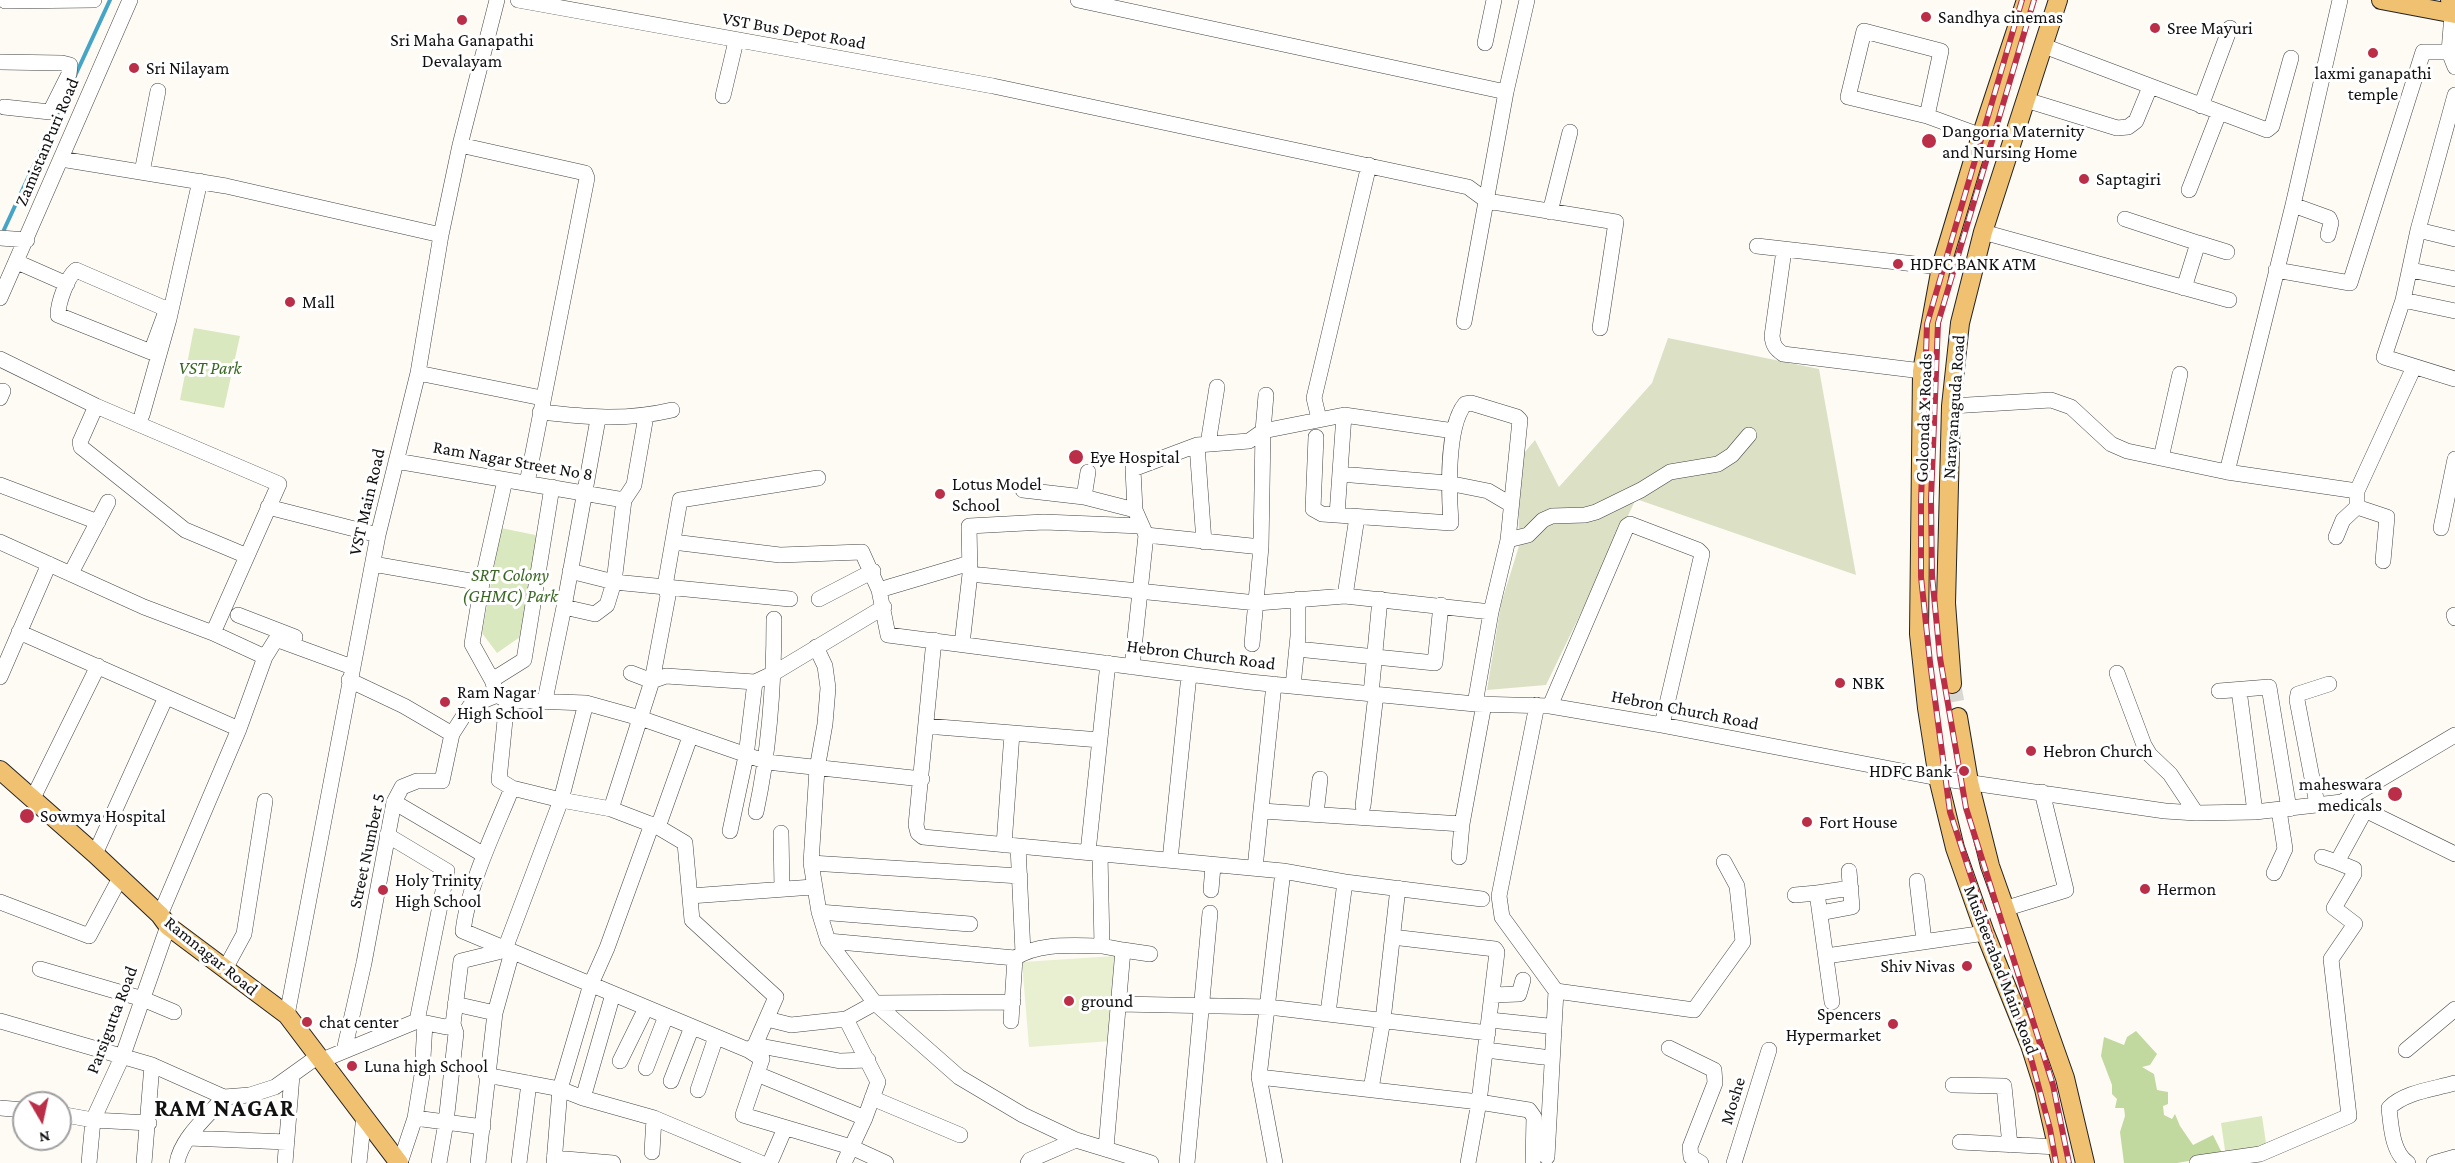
<!DOCTYPE html>
<style>
body{margin:0}
#map{position:relative;width:2455px;height:1163px;overflow:hidden;background:#fefbf5;font-family:"Crimson Pro",serif}
canvas{display:block}
.north{position:absolute;left:12px;top:1091px;width:60px;height:60px;box-sizing:border-box;background:#fff;border:2px solid #a0a0a0;border-radius:50%;rotate:171deg;font-size:16px;font-weight:700;line-height:24px;text-align:center;color:#111}
.north::after{content:'';display:block;margin:auto;width:21px;height:27px;background:#bb2e48;clip-path:polygon(50% 0,100% 100%,50% 72%,0 100%)}
</style>
<div id="map">
<canvas width="2455" height="1163"></canvas>
<div class="north">N</div>
</div>
<script>
const c = document.querySelector('canvas').getContext('2d');
c.lineJoin = 'round';
function fillPath(path, color) { c.fillStyle = color; c.fill(path, 'evenodd'); }
function trace(path, color, width, dash) { c.strokeStyle = color; c.lineWidth = width; c.lineCap = dash ? 'butt' : 'round'; c.setLineDash(dash || []); c.stroke(path); }
function write(font, color, halo, rows, align = 'center') {
  c.font = font + ' "Crimson Pro",serif'; c.lineWidth = 6; c.setLineDash([]); c.textBaseline = 'middle'; c.strokeStyle = halo; c.fillStyle = color; for (const [text, x, y, turn = 0] of rows) {
    c.save(); c.translate(x, y); c.rotate((+turn || 0) * Math.PI / 180); c.textAlign = isNaN(turn) ? turn : align; if (halo) c.strokeText(text, 0, 0); c.fillText(text, 0, 0); c.restore();
  }
}
const green = new Path2D(`
 M 194,328 L 240,336 L 224,408 L 180,400 Z
 M 501,528 L 540,536 L 520,637 L 497,653 L 482,633 Z
 M 2262,1116 L 2267,1150 L 2226,1157 L 2221,1123 Z`);
const forest = new Path2D(`
 M 2136,1031 L 2157,1054 L 2150,1065 L 2142,1067 L 2154,1074 L 2157,1090 L 2168,1092 L 2168,1104 L 2163,1106 L 2164,1115 L 2172,1119 L 2175,1114 L 2180,1126 L 2193,1145 L 2213,1135 L 2223,1155 L 2177,1163 L 2124,1163 L 2120,1132 L 2125,1116 L 2124,1108 L 2115,1108 L 2117,1099 L 2112,1094 L 2112,1085 L 2101,1056 L 2104,1037 L 2124,1045 L 2127,1037 Z`);
const cemetery = new Path2D(`
 M 1668,338 L 1819,369 L 1856,575 L 1636,499 L 1546,685 L 1487,690 L 1501,604 L 1519,546 L 1518,460 L 1535,440 L 1559,487 L 1652,383 Z`);
const pitch = new Path2D(`
 M 1115,956 L 1111,1041 L 1029,1047 L 1022,962 Z`);
const stream = new Path2D(`
 M 75,76 L 110,0
 M 2,234 L 58,113`);
const majorTunnel = new Path2D(`
 M 1952,684 L 1958,717`);
const minor = new Path2D(`
 M 518,0 L 993,86 L 1468,187 L 1487,201 L 1616,222 L 1600,328
 M 1078,0 L 1506,92
 M 5,1 L 94,0
 M 1485,43 L 1494,0
 M 2044,46 L 2267,130 L 2272,126 L 2291,58
 M 2449,52 L 2455,67
 M 0,62 L 62,63 L 70,65 L 69,74 L 50,112 L 4,107
 M 2455,95 L 2418,230 L 2403,300 L 2384,357 L 2455,379
 M 723,96 L 736,41
 M 2026,100 L 2117,128 L 2128,127 L 2136,121 L 2150,87
 M 2201,106 L 2230,28
 M 1927,116 L 1941,51 L 1864,31 L 1848,97 L 1927,116 L 1982,136
 M 460,145 L 585,173 L 587,178 L 527,483
 M 61,159 L 226,186 L 441,235
 M 142,172 L 158,91
 M 2189,190 L 2219,113
 M 2293,205 L 2329,218 L 2331,223 L 2328,235
 M 1550,212 L 1570,132
 M 2125,219 L 2198,243 L 2184,288
 M 2418,230 L 2455,239
 M 1983,232 L 2229,300
 M 0,238 L 27,240
 M 2198,243 L 2227,252
 M 1757,246 L 1941,267
 M 1784,250 L 1772,336 C 1773,346 1776,349 1783,354 L 1922,371
 M 17,262 L 67,284
 M 76,270 L 164,308 L 165,314 L 151,352 L 58,315 C 58,303 67,277 76,270 Z
 M 2276,270 L 2350,283 L 2423,52 L 2449,52 L 2452,14
 M 2411,270 L 2455,279
 M 0,298 L 130,0
 M 2403,300 L 2455,311
 M 1464,322 L 1506,92 L 1527,0
 M 0,359 L 96,406 L 279,484 L 213,633
 M 418,373 L 542,398
 M 0,398 L 3,391
 M 96,406 L 80,442 L 81,447 L 185,530 L 247,556
 M 1951,406 L 2051,400 L 2071,407 L 2111,444 L 2127,451 L 2227,472 L 2357,491
 M 540,412 C 586,417 626,421 672,410
 M 142,415 L 169,319 L 200,181
 M 1319,419 L 1314,398 L 1369,165
 M 1316,437 L 1313,509 L 1322,514 L 1451,523 C 1449,495 1446,427 1465,404 L 1471,403 L 1517,417 L 1520,420 L 1508,540 L 1491,612 L 1475,704
 M 1208,444 L 1217,387
 M 1197,445 L 1204,542
 M 2161,458 L 2180,374
 M 396,461 L 624,500
 M 2227,472 L 2293,205 L 2340,0
 M 1340,474 L 1448,483 L 1488,491 L 1510,504
 M 0,485 L 98,522
 M 1023,490 L 1084,497 L 1135,510
 M 1084,497 L 1088,472
 M 268,507 L 378,535
 M 2357,507 L 2357,491 L 2414,367
 M 2357,507 L 2387,517 L 2383,561
 M 1337,515 L 1344,415
 M 2441,528 L 2455,459
 M 1146,535 L 1261,547
 M 2336,537 L 2343,520 L 2357,507
 M 1508,540 L 1528,535 L 1543,520 L 1552,516 L 1585,515 L 1596,512 L 1641,490 L 1670,472 L 1718,464 L 1732,455 L 1749,435
 M 0,542 L 144,607 L 213,633 L 265,657
 M 673,542 L 780,555 L 862,552 L 879,590 L 888,635 L 1250,682 L 1475,704 L 1550,706 L 1662,725 L 1938,778 L 2165,811 L 2196,813 L 2255,812 L 2342,802 L 2455,735
 M 373,564 L 482,583
 M 570,571 L 614,582 L 790,599
 M 71,573 L 108,502
 M 970,574 L 1257,603 L 1345,596 L 1491,612
 M 879,590 L 970,563
 M 1345,596 L 1357,517
 M 819,599 L 873,571
 M 564,607 L 595,614 L 607,605 L 614,582 L 624,500 L 634,485 L 646,416
 M 238,615 L 295,637
 M 2454,615 L 2455,618
 M 19,632 L 239,729
 M 934,640 L 916,825 L 918,833 L 923,837 L 1283,871 L 1345,882 L 1482,899
 M 962,644 L 970,574 L 969,526 L 1044,522 L 1141,526
 M 1252,644 L 1261,547 L 1263,431 L 1266,395
 M 816,647 L 825,666 L 828,688 L 825,724 L 817,769 L 811,863 L 819,912 L 828,941 L 875,1003 L 959,1077 L 1023,1115 L 1076,1140 L 1151,1163
 M 1297,649 L 1435,663 L 1441,605
 M 1132,667 L 1146,535 L 1135,510 L 1133,469 L 1197,445 L 1249,441 L 1263,431 L 1344,415 L 1454,431
 M 631,673 L 652,681 L 666,676 L 755,682 L 774,673 L 884,607
 M 2117,673 L 2144,745 L 2150,755 L 2170,774 L 2196,813
 M 0,677 L 49,564
 M 349,680 L 404,706 L 452,734
 M 492,680 L 524,660 L 552,487
 M 1293,686 L 1298,636 L 1298,599
 M 2239,690 L 2255,812
 M 2219,691 L 2269,687 L 2289,809
 M 1371,694 L 1380,599
 M 498,696 L 507,700 L 586,703 L 640,718 L 767,762 L 922,779
 M 507,700 L 499,780 L 512,788 L 561,800 L 611,809 L 658,827 L 685,843 L 692,920 L 776,997 L 755,1045 L 748,1050
 M 545,700 L 564,607 L 598,419
 M 1537,705 L 1499,896 L 1502,917 L 1556,991 L 1547,1157
 M 1550,706 L 1627,526 L 1630,524 L 1698,550 L 1702,554 L 1662,725
 M 926,726 L 1100,740
 M 512,788 C 494,833 469,882 463,931 L 748,1050 L 762,1059 L 743,1115 L 851,1147 L 886,1163
 M 33,798 L 98,666
 M 394,802 L 484,855
 M 2317,804 L 2297,700 L 2298,694 L 2329,684
 M 1363,806 L 1376,694
 M 2357,806 L 2455,854
 M 611,809 L 652,681 L 668,596 L 665,586 L 680,500 L 818,478
 M 1262,811 L 1462,824
 M 756,812 C 770,747 774,686 774,619
 M 1316,814 L 1320,779
 M 658,827 L 690,737
 M 730,831 L 746,756 L 755,682
 M 781,833 L 782,889
 M 1004,845 L 1012,733
 M 1018,846 L 1023,953
 M 1088,852 L 1108,663
 M 95,854 L 166,697
 M 1100,854 L 1102,946 L 1123,950 L 1106,1148
 M 1459,857 L 1462,824 L 1484,704
 M 2322,857 L 2337,862
 M 1170,860 L 1189,675
 M 811,863 L 1020,876
 M 1255,868 L 1274,684
 M 2274,873 L 2285,849 L 2279,810
 M 1917,881 L 1924,941
 M 1211,890 L 1213,866
 M 1817,893 L 1851,888
 M 1795,895 L 1817,893 L 1832,1002
 M 690,896 L 813,887
 M 0,902 L 89,936 L 120,878
 M 2004,909 L 2066,890 L 2042,792
 M 819,912 L 970,924
 M 1820,913 L 1852,907 L 1849,871
 M 160,915 L 239,729 L 265,657 L 275,641 L 281,641 L 352,667
 M 1392,937 L 1495,949 L 1497,952 L 1479,1102 L 1468,1163
 M 828,941 L 1015,958
 M 1123,950 L 1150,954
 M 1826,956 L 1985,933
 M 40,969 L 143,999 L 174,1012
 M 225,969 L 244,934 L 265,801
 M 1556,991 L 1694,1010 L 1743,942 L 1737,886 L 1724,862
 M 1493,995 L 1519,994 L 1523,980
 M 455,1004 L 495,1013
 M 1119,1004 L 1269,1007 L 1488,1033
 M 1328,1013 L 1345,882
 M 287,1015 L 378,535 L 418,373 L 441,235 L 460,145 L 497,0
 M 767,1019 L 791,1025 L 846,1019
 M 1490,1020 L 1548,1026
 M 0,1021 L 152,1065 L 224,1097 L 250,1095 L 275,1087 L 317,1057
 M 417,1021 L 446,1027 L 453,1024 L 461,961 L 498,952 L 505,949 L 561,800 L 586,703
 M 1011,1021 L 1015,958 C 1040,942 1074,946 1102,946
 M 755,1045 L 840,1061 L 868,1060
 M 1669,1048 L 1714,1070 L 1715,1083 L 1690,1147 L 1691,1157 L 1701,1163
 M 1486,1050 L 1543,1057
 M 2406,1050 L 2455,1009
 M 344,1051 L 364,963 L 394,802 L 402,787 L 417,781 L 442,781 L 452,734 L 470,706 L 497,695 L 492,680 L 472,644 L 482,583 L 505,480
 M 320,1061 L 417,1021 L 447,871 L 387,835
 M 620,1061 L 646,1008
 M 646,1068 L 666,1016
 M 757,1074 L 865,1118
 M 486,1075 L 560,1089 L 583,1098 L 654,1118 L 761,1163
 M 1259,1077 L 1479,1102 L 1529,1110 L 1534,1117 L 1533,1163
 M 671,1081 L 692,1027
 M 1953,1085 L 2004,1086 L 2010,1145
 M 1371,1089 L 1383,1020 L 1398,888
 M 698,1090 L 716,1037
 M 583,1098 L 613,994
 M 872,1098 L 960,1135
 M 0,1108 L 24,1110
 M 60,1114 L 93,1120 L 149,1123
 M 415,1118 L 483,1127
 M 188,1138 L 287,1142
 M 1960,1142 L 2058,1147
 M 652,1152 L 654,1118
 M 554,1158 L 613,1163
 M 89,1163 L 93,1120 L 123,1055 L 168,926
 M 144,1163 L 152,1065
 M 177,1163 C 181,1138 208,1116 224,1097
 M 285,1163 L 292,1075
 M 359,1163 L 364,1115
 M 400,1163 L 415,1118 L 422,1075 L 425,1023
 M 439,1163 L 446,1122 L 456,1033 L 453,1024
 M 478,1163 L 495,1013 L 512,952
 M 519,1163 L 529,1083
 M 554,1163 L 560,1089 L 591,984 L 607,948 L 652,824
 M 770,1163 L 785,1128
 M 844,1163 L 865,1118 L 878,1082 L 846,1019 L 875,1003 L 1013,1002
 M 1028,1163 L 1030,1160 L 1076,1140
 M 1187,1163 L 1210,913
 M 1275,1163 L 1259,1077 L 1283,871
 M 1734,1163 L 1769,1050
 M 2197,1163 L 2260,1154 L 2349,1116 L 2331,959 L 2355,924 L 2334,908 L 2354,874 L 2354,869 L 2337,862 L 2366,809
 M 2408,1163 C 2392,1153 2391,1125 2389,1108 C 2404,1092 2435,1089 2455,1083
 M 2434,1163 L 2455,1157`);
const major = new Path2D(`
 M 2026,0 L 1972,164 L 1941,267 L 1922,371 L 1919,634 L 1927,708 L 1938,778 L 1955,848 L 1985,933 L 2030,1045 L 2044,1089 L 2061,1163
 M 2381,0 L 2455,14
 M 2450,0 L 2455,1
 M 1952,684 L 1946,603 L 1951,406 L 1960,323 L 1983,232 L 2058,0
 M 1958,717 L 1969,782 L 1990,866 L 2065,1078 L 2085,1163
 M 0,770 L 95,854 L 160,915 L 168,926 L 287,1015 L 399,1163`);
const rail = new Path2D(`
 M 2022,0 L 1927,324 L 1921,501 L 1921,577 L 1930,662 L 1950,812 L 2032,1062 L 2050,1129 L 2056,1163
 M 2034,0 L 1938,323 L 1931,499 L 1932,575 L 1940,658 L 1966,808 L 2053,1085 L 2069,1163`);
const markers = [
 [1926,17,6,"#bb2e48"],
 [462,20,6,"#bb2e48"],
 [2155,28,6,"#bb2e48"],
 [2373,53,6,"#bb2e48"],
 [134,68,6,"#bb2e48"],
 [1929,141,8,"#bb2e48"],
 [2084,179,6,"#bb2e48"],
 [1898,264,6,"#bb2e48"],
 [290,302,6,"#bb2e48"],
 [1076,457,8,"#bb2e48"],
 [940,494,6,"#bb2e48"],
 [1840,683,6,"#bb2e48"],
 [445,702,6,"#bb2e48"],
 [2031,751,6,"#bb2e48"],
 [1964,771,6,"#bb2e48"],
 [2395,794,8,"#bb2e48"],
 [27,816,8,"#bb2e48"],
 [1807,822,6,"#bb2e48"],
 [2145,889,6,"#bb2e48"],
 [383,890,6,"#bb2e48"],
 [1967,966,6,"#bb2e48"],
 [1069,1001,6,"#bb2e48"],
 [307,1022,6,"#bb2e48"],
 [1893,1024,6,"#bb2e48"],
 [352,1066,6,"#bb2e48"]
];
const poiNames = [
 ["Sandhya cinemas",1938,17],
 ["Sree Mayuri",2167,28],
 ["Sri Maha Ganapathi",462,40,"center"],
 ["Devalayam",462,61,"center"],
 ["Sri Nilayam",146,68],
 ["laxmi ganapathi",2373,73,"center"],
 ["temple",2373,94,"center"],
 ["Dangoria Maternity",1942,131],
 ["and Nursing Home",1942,152],
 ["Saptagiri",2096,179],
 ["HDFC BANK ATM",1910,264],
 ["Mall",302,302],
 ["Eye Hospital",1090,457],
 ["Lotus Model",952,484],
 ["School",952,505],
 ["NBK",1852,683],
 ["Ram Nagar",457,692],
 ["High School",457,713],
 ["Hebron Church",2043,751],
 ["HDFC Bank",1952,771,"right"],
 ["maheswara",2382,784,"right"],
 ["medicals",2382,805,"right"],
 ["Sowmya Hospital",40,816],
 ["Fort House",1819,822],
 ["Holy Trinity",395,880],
 ["High School",395,901],
 ["Hermon",2157,889],
 ["Shiv Nivas",1955,966,"right"],
 ["ground",1081,1001],
 ["Spencers",1881,1014,"right"],
 ["Hypermarket",1881,1035,"right"],
 ["chat center",319,1022],
 ["Luna high School",364,1066]
];
const streetNames = [
 ["VST Bus Depot Road",794,31,10],
 ["ZamistanPuri Road",47,142,-67],
 ["Narayanaguda Road",1954,407,-86],
 ["Golconda X Roads",1924,418,-88],
 ["Ram Nagar Street No 8",513,461,10],
 ["VST Main Road",367,502,-77],
 ["Hebron Church Road",1201,655,7],
 ["Hebron Church Road",1685,710,11],
 ["Street Number 5",367,851,-78],
 ["Ramnagar Road",211,956,39],
 ["Musheerabad Main Road",2001,970,69],
 ["Parsigutta Road",112,1020,-69],
 ["Moshe",1733,1101,-73]
];
const parkNames = [
 ["VST Park",210,368],
 ["SRT Colony",510,575],
 ["(GHMC) Park",510,596]
];
const districtNames = [
 ["RAM NAGAR",225,1109]
];
fillPath(green, '#dae8bf');
fillPath(forest, '#c1d89f');
fillPath(cemetery, '#dce1c5');
fillPath(pitch, '#e9f0d1');
trace(stream, '#46a5c7', 4);
trace(majorTunnel, '#dad8d3', 18, [18, 9]);
trace(minor, '#444', 16);
trace(major, '#222', 20);
trace(minor, '#fff', 15);
trace(major, '#f1c172', 18);
trace(rail, '#bb2e48', 6);
trace(rail, '#fff', 4, [11]);
for (const [x, y, r, color] of markers) { const dot = new Path2D(); dot.arc(x, y, r, 0, 2 * Math.PI); c.fillStyle = color; c.fill(dot); trace(dot, '#fff', 2); }
write('18px', '#111', '#fff', poiNames, 'left');
write('18px', '#111', '#fff', streetNames);
write('italic 18px', '#3a6723', '#fff', parkNames);
c.letterSpacing = '1.5px';
write('bold 24px', '#111', '#fff', districtNames);
c.letterSpacing = '0px';
</script>
